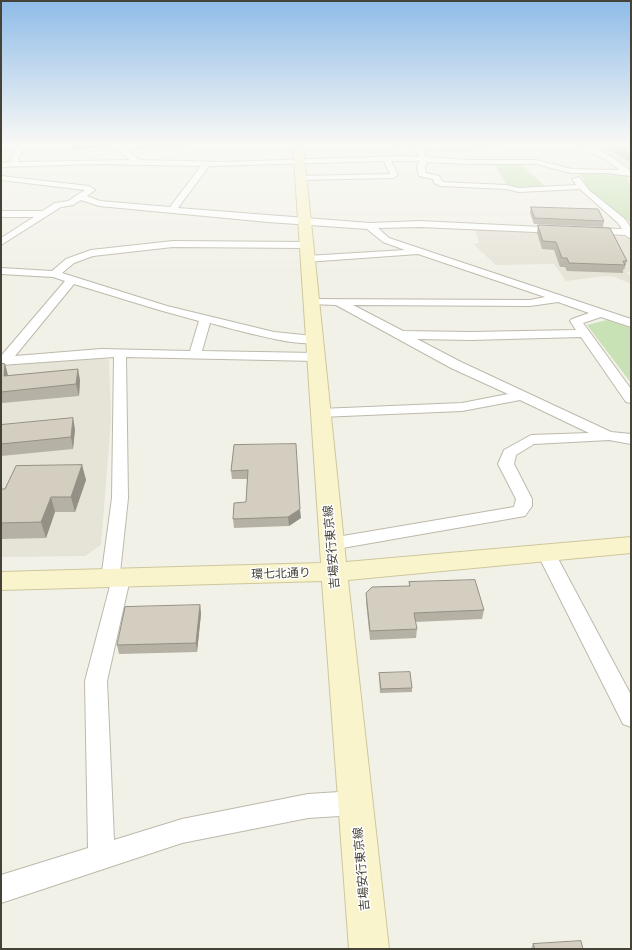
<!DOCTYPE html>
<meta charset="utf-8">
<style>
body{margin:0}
#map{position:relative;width:632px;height:950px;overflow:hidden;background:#f2f1e8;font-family:"PT Sans",sans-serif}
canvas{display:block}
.frame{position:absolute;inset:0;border:2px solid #454238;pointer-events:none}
</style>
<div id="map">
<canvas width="632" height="950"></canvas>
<div class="frame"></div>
</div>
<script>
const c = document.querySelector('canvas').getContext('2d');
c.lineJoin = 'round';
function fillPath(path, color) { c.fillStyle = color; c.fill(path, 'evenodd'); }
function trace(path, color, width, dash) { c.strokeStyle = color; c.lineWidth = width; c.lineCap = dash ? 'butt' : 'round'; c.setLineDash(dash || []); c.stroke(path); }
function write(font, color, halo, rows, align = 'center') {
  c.font = font + ' "PT Sans","Noto Sans JP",sans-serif'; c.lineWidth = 3; c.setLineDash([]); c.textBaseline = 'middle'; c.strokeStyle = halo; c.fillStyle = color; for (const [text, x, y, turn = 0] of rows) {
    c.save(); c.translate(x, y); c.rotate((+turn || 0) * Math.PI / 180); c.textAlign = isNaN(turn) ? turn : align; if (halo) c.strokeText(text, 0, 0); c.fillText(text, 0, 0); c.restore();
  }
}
const residential = new Path2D(`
 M 582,144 L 631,144 L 631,170 L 613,157 Z
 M 475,229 L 631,237 L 631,272 L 627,272 L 631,278 L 631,284 L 615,277 L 604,276 L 566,281 L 554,264 L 496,265 L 473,244 L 479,243 Z
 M 98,357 L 109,360 L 111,420 L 101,545 L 85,556 L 1,557 L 1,366 Z`);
const green = new Path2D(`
 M 494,163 L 519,163 L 546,187 L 521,189 L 507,186 Z
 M 582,172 L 627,175 L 631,190 L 631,223 L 589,189 L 580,175 L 580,173 Z
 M 607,320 L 631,328 L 631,383 L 587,325 Z`);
const street = new Path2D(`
 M 20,144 L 27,144 L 18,159 L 19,162 L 130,160 L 112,144 L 120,144 L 139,160 L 223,162 L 401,156 L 419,157 L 415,148 L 419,146 L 503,144 L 500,146 L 423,150 L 426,157 L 468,160 L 536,160 L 572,169 L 620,170 L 605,159 L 573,144 C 595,144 614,158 631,171 L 631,176 L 607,173 L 571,173 L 536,164 L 468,164 L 427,162 L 425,167 L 426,173 L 439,176 L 443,182 L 506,185 L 519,188 L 576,185 L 572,179 L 579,177 L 589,190 L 625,219 L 631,228 L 631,239 L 625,235 L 588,233 L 588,229 L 591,228 L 622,229 L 618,223 L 580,189 L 519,192 L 506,189 L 441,186 L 434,183 L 433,179 L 419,176 L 417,167 L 419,161 L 391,161 L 398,175 L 393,178 L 300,180 L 296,178 L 300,176 L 390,174 L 384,161 L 209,166 L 178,208 L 370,223 L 420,221 L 562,228 L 564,230 L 559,233 L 420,227 L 378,228 L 389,238 L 631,319 L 631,327 L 601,317 L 583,323 L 631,389 L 631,403 L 626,402 L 581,337 L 471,340 L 417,339 L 461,362 L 611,432 L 631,434 L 631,444 L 609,440 L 534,444 L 516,455 L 514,464 L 532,499 L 532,506 L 525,516 L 331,550 L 325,548 L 322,544 L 325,540 L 331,538 L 514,507 L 516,499 L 498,464 L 504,450 L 531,435 L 589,433 L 520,400 L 462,411 L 320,417 L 315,416 L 313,413 L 315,410 L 320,409 L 462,403 L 508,394 L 451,368 L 336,305 L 310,304 L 306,303 L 304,301 L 306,299 L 530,300 L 545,297 L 418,254 L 306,262 L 301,259 L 306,256 L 405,250 L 383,242 L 367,229 L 268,222 L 99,206 L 81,200 L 73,205 L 61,207 L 1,245 L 1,238 L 34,217 L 1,217 L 1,211 L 42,211 L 55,203 L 68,201 L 85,190 L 1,180 L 1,176 L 89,186 L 95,190 L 87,196 L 100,201 L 170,207 L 201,166 L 96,164 L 1,167 L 1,163 L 12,162 L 10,159 ZM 558,302 L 589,313 L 572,319 L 570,321 L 576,330 L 471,332 L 403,331 L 353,305 L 530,306 Z
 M 173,241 L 305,242 L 310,245 L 305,248 L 173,247 L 93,256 L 74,263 L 62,273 L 167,306 L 274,332 L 313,336 L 319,340 C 311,352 226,327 210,323 L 202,351 L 315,353 L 321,357 L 315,361 L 126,357 L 128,498 L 120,573 L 128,574 L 130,579 L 107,681 L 114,840 L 182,819 L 308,794 L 355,791 L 364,795 L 367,803 L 364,811 L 355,815 L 308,818 L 182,843 L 1,903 L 1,875 L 88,848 L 85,681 L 110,586 L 103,584 L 101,579 L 112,498 L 114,357 L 1,365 L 1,356 L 65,281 L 53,277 L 1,274 L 1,268 L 52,271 L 66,259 L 91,250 ZM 74,284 L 159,310 L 199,321 L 190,351 L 101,349 L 15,356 Z
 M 546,547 L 552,549 L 555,553 L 631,695 L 631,727 L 623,724 L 537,553 L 540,549 Z`);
const secondary = new Path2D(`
 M 293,144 L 303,144 L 346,562 L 631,537 L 631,553 L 348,580 L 389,949 L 349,949 L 322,581 L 1,590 L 1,572 L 321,563 Z`);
const wall = new Path2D(`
 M 134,144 L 190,144 L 188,147 L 135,149 Z
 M 391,144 L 416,144 L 415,146 L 393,147 Z
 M 597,144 L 631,144 L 631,162 Z
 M 531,207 L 604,221 L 603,227 L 534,224 L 530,213 Z
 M 538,225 L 627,261 L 624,270 L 623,269 L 623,273 L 567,271 L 565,267 L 560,267 L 554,250 L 542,249 L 537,233 Z
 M 1,363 L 5,364 L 8,375 L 80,380 L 79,396 L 2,403 L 1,408 Z
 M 1,425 L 75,429 L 73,449 L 1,456 Z
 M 234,445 L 301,518 L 289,526 L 234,528 L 233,519 L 246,502 L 247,479 L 232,479 L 231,471 Z
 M 82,465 L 86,480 L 75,512 L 55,512 L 46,538 L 1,539 L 1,489 L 5,489 Z
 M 409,582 L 484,610 L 482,619 L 415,622 L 417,629 L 416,638 L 370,640 L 366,602 L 366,593 L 409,587 Z
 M 200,605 L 201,614 L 197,652 L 119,654 L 117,645 Z
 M 379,673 L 412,688 L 412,692 L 380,693 L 379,677 Z
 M 533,944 L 583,949 L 531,949 Z`);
const shadedWall = new Path2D(`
 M 71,144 L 112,144 L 112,146 L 72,150 Z
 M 5,364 L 8,376 L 4,376 Z
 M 78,369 L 80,380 L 79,396 L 76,384 Z
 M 73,418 L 75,429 L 73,449 L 71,437 Z
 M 82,465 L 86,480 L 75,512 L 71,497 Z
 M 51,497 L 55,512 L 46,538 L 41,522 Z
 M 300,509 L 301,518 L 289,526 L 288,517 Z
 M 200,605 L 201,614 L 197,652 L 196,643 Z`);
const building = new Path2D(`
 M 614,144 L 631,144 L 631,153 Z
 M 531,207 L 598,209 L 604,221 L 535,218 Z
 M 538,225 L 610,228 L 627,261 L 623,261 L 625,265 L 569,263 L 567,258 L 562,258 L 556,242 L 543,241 Z
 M 1,363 L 5,364 L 4,376 L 78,369 L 76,384 L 1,392 Z
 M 73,418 L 71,437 L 1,444 L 1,425 Z
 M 296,444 L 300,509 L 288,517 L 233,519 L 234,503 L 246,502 L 248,470 L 231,471 L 234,445 Z
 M 82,465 L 71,497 L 51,497 L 41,522 L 1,523 L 1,489 L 5,489 L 16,466 Z
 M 475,580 L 484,610 L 414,613 L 417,629 L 370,631 L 366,593 L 372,587 L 410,586 L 409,582 Z
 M 200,605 L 196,643 L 117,645 L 125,607 Z
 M 410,672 L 412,688 L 381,689 L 379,673 Z
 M 581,941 L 583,949 L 535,949 L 533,944 Z`);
const streetNames = [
 ["吉場安行東京線",332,547,-95],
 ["環七北通り",281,574,-2],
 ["吉場安行東京線",362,869,-95]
];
fillPath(residential, '#e6e3d7');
fillPath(green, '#c8e2b5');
trace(street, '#bdb9ac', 2);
trace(secondary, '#cdc79d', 2);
fillPath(street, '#fff');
fillPath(secondary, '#f9f4cc');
fillPath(wall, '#b5b1a4');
fillPath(shadedWall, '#949086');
fillPath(building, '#d3cebf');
trace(building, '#949086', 1);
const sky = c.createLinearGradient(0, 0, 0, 277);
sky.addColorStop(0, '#8fbce8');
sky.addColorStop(0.52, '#f9f9f5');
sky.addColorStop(1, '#f9f9f500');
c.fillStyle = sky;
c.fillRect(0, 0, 632, 277);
write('12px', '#454238', '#fff', streetNames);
</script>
